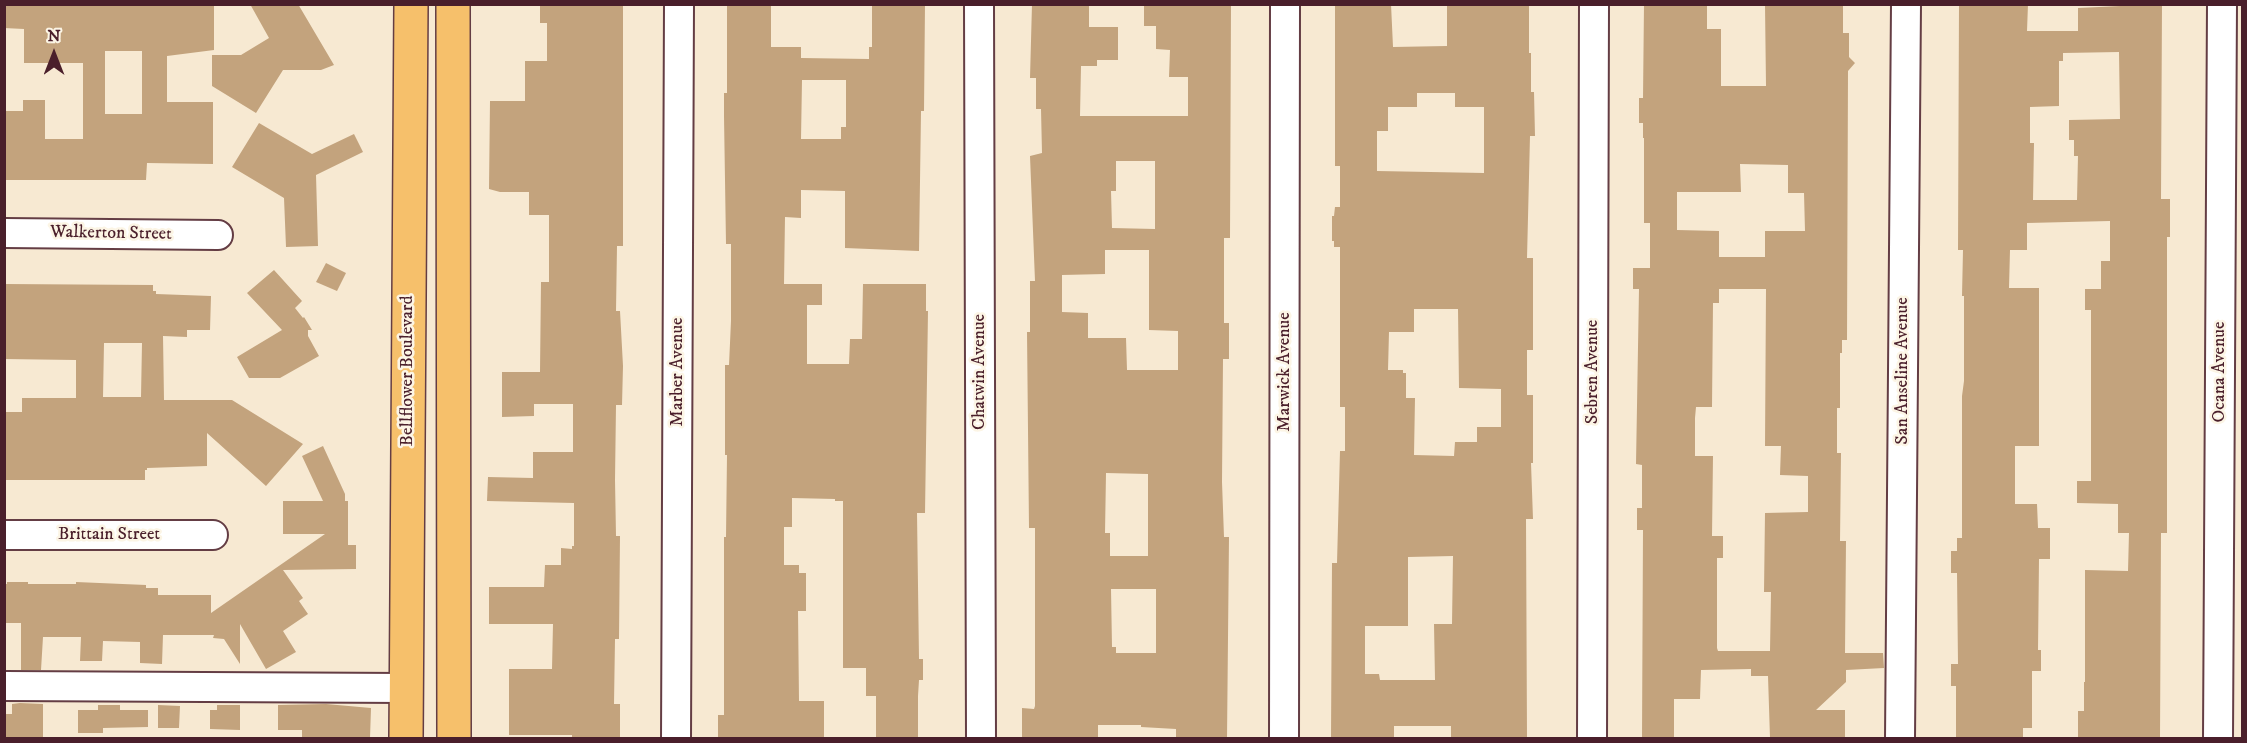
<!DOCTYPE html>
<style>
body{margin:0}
#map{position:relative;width:2247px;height:743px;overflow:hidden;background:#f7e9d2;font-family:"IM FELL DW Pica",serif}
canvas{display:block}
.frame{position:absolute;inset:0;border:6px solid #4a1f2b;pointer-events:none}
.north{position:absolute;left:24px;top:24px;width:60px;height:60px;-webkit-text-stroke:4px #fcf5e5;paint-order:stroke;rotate:0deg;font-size:16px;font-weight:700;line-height:24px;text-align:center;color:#4a1f2b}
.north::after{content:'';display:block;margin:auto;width:21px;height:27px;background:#4a1f2b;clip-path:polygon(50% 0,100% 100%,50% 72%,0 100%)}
</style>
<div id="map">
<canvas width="2247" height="743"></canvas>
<div class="frame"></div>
<div class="north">N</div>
</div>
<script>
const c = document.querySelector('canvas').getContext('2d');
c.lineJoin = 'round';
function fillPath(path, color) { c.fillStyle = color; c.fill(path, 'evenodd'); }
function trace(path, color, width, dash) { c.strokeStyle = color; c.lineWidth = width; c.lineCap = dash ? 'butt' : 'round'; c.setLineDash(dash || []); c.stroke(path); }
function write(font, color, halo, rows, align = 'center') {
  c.font = font + ' "IM FELL DW Pica",serif'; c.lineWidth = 5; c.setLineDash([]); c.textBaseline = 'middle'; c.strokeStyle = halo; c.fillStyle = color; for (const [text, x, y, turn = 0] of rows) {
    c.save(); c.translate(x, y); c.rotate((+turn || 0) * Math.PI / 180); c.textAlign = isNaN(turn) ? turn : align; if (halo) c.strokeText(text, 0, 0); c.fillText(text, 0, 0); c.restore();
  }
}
const building = new Path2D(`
 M 4,4 L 214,4 L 214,50 L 167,56 L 167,102 L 213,102 L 213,164 L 147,163 L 146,180 L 4,180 L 4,111 L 23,111 L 23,100 L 45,100 L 45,139 L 83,139 L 83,63 L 24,63 L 24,29 L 4,28 ZM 105,51 L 142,51 L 142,114 L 105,114 Z
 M 250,4 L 298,4 L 334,65 L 321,70 L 283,70 L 256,113 L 212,86 L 212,55 L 241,55 L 269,38 Z
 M 540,4 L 623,4 L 623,246 L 617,246 L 616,311 L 620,311 L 623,366 L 622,405 L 616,405 L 615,480 L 616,536 L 620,536 L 619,639 L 615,639 L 614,704 L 620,704 L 620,738 L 572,738 L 572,735 L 509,735 L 509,669 L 552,669 L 553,624 L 489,624 L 489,587 L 544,587 L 545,565 L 561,565 L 561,548 L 572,549 L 572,546 L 574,546 L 574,503 L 487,501 L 488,477 L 533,478 L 533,452 L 573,452 L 573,404 L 534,404 L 534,416 L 502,417 L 502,372 L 540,372 L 541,282 L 549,282 L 549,215 L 529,215 L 529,192 L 500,192 L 489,189 L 490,101 L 525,101 L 525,61 L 547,61 L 547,23 L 540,23 Z
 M 727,4 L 771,4 L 771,47 L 801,47 L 801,58 L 869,59 L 869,47 L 872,47 L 872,4 L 925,4 L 924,111 L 921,111 L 919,251 L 845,248 L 845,191 L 801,190 L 801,218 L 785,217 L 784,284 L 822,284 L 822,305 L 807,305 L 807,364 L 849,364 L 850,339 L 862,339 L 863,284 L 926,284 L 926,311 L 928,311 L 925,513 L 917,513 L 919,659 L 923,659 L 923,680 L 919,680 L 918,696 L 918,738 L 876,738 L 876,696 L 866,696 L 866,668 L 843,668 L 843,501 L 835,501 L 835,499 L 792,498 L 792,527 L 784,527 L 784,565 L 799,565 L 799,573 L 806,573 L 806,611 L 798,611 L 799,701 L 824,701 L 824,738 L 718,738 L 718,715 L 724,715 L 724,537 L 726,537 L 727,455 L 725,455 L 725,365 L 729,365 L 731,321 L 731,244 L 726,244 L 724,116 L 724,93 L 727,93 ZM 802,80 L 846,80 L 846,127 L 841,127 L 841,139 L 801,139 Z
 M 1032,4 L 1089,4 L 1089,27 L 1118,27 L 1118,60 L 1097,60 L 1097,66 L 1081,66 L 1080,116 L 1188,116 L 1188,77 L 1169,77 L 1170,50 L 1156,49 L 1156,26 L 1144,26 L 1144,4 L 1231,4 L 1230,238 L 1224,238 L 1224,323 L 1229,323 L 1229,359 L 1223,359 L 1222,482 L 1224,537 L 1229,537 L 1227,738 L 1176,738 L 1176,729 L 1141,727 L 1141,725 L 1098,725 L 1098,738 L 1022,738 L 1022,708 L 1034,709 L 1035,706 L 1035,528 L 1029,528 L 1027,332 L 1030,332 L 1030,281 L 1035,281 L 1030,156 L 1042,153 L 1041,109 L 1036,109 L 1036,78 L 1030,78 ZM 1116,161 L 1155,161 L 1155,229 L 1112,228 L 1111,191 L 1116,191 ZM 1105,250 L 1149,250 L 1149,330 L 1178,331 L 1178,370 L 1127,370 L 1126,338 L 1088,338 L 1088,313 L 1062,312 L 1062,275 L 1105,274 ZM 1106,473 L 1148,474 L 1148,556 L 1110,556 L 1110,533 L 1105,533 ZM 1111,589 L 1156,589 L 1156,653 L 1116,653 L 1116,647 L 1112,647 Z
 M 1335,4 L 1391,4 L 1393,47 L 1447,46 L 1447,4 L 1529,4 L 1529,53 L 1531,53 L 1531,92 L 1534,92 L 1535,136 L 1530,136 L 1527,258 L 1533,258 L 1533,350 L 1527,350 L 1527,395 L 1533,395 L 1533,463 L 1531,463 L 1533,519 L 1526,519 L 1527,738 L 1451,738 L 1451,726 L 1394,726 L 1394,738 L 1331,738 L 1332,563 L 1337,563 L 1340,451 L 1345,451 L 1345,407 L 1340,407 L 1340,247 L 1334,247 L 1334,241 L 1332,241 L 1332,216 L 1334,216 L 1335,207 L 1340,207 L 1340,166 L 1335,166 ZM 1417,93 L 1455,93 L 1455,107 L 1484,107 L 1484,173 L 1377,171 L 1377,131 L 1388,131 L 1388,107 L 1417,107 ZM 1414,309 L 1458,309 L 1459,388 L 1501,389 L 1501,427 L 1477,427 L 1477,442 L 1455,442 L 1454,456 L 1414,455 L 1415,398 L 1406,398 L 1406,373 L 1403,373 L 1403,370 L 1388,370 L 1389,332 L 1414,332 ZM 1453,556 L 1452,624 L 1434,624 L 1435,680 L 1380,680 L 1379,674 L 1365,674 L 1365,626 L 1408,626 L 1408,557 Z
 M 1644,4 L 1707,4 L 1707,29 L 1721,29 L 1721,86 L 1766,86 L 1765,5 L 1843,4 L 1843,33 L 1849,33 L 1849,57 L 1855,63 L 1848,71 L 1847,340 L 1842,340 L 1842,353 L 1840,353 L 1840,408 L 1837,408 L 1837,453 L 1841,453 L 1840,541 L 1846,541 L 1845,653 L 1883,653 L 1884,668 L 1846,670 L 1846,682 L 1816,710 L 1845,710 L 1845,738 L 1770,738 L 1768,676 L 1751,676 L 1751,669 L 1701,670 L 1700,699 L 1674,699 L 1674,738 L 1642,738 L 1643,530 L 1637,530 L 1637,508 L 1642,508 L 1642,465 L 1636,464 L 1639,289 L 1633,289 L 1633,268 L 1650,268 L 1650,223 L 1644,223 L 1644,138 L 1643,138 L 1643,123 L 1639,123 L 1639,98 L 1643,98 ZM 1740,164 L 1788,165 L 1788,193 L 1804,193 L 1805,231 L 1765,231 L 1765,257 L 1719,257 L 1719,231 L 1677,230 L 1677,192 L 1741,192 ZM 1719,289 L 1766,289 L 1765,446 L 1781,446 L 1780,475 L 1808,476 L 1808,512 L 1765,513 L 1764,592 L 1771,592 L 1770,651 L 1718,651 L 1717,648 L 1717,558 L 1723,558 L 1723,536 L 1712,536 L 1713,456 L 1695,456 L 1695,418 L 1696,407 L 1712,407 L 1713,303 L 1719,303 Z
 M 1959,4 L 2028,4 L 2027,31 L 2078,31 L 2078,8 L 2162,4 L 2161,199 L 2170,199 L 2170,237 L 2167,237 L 2167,533 L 2161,533 L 2160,738 L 2078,738 L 2078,711 L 2084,711 L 2084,682 L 2085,682 L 2085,570 L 2128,571 L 2129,533 L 2118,533 L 2118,504 L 2077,503 L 2077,481 L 2091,481 L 2091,310 L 2085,310 L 2085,289 L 2101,289 L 2101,261 L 2110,261 L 2110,221 L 2027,223 L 2027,250 L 2010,250 L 2009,288 L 2039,288 L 2039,446 L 2015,446 L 2015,504 L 2037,504 L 2038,528 L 2050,528 L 2050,559 L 2039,559 L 2038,650 L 2041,650 L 2041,671 L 2032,671 L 2032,728 L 2023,728 L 2023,738 L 1956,738 L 1956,686 L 1951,686 L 1951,664 L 1958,664 L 1957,573 L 1951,573 L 1951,551 L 1957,551 L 1957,538 L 1962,538 L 1962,396 L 1964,381 L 1964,296 L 1962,296 L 1963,250 L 1958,250 ZM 2119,52 L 2120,119 L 2069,120 L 2069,140 L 2074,140 L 2074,156 L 2078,156 L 2077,200 L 2033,200 L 2034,143 L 2030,143 L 2030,107 L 2059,106 L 2059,61 L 2063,61 L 2063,53 Z
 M 259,123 L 312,154 L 354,134 L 363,152 L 316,175 L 318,246 L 286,247 L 284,198 L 232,167 Z
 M 326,263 L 346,273 L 337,291 L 316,282 Z
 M 274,270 L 302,301 L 295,308 L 303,318 L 304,317 L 312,330 L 308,330 L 308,336 L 319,356 L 280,378 L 249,378 L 237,357 L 282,330 L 247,293 Z
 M 4,284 L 153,285 L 153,291 L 156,291 L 156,294 L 211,296 L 210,330 L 187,330 L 187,337 L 163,336 L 164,400 L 232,400 L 303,444 L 266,486 L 207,433 L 207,466 L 147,468 L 147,470 L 145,470 L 145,480 L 6,480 L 4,412 L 22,412 L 22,398 L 76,398 L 76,360 L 4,359 ZM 104,343 L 142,343 L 141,397 L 103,397 Z
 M 323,446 L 345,494 L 345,501 L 348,501 L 348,545 L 356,545 L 356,569 L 283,570 L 303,598 L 299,601 L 308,614 L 283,631 L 296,652 L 266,669 L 240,624 L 240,664 L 224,639 L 213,638 L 214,635 L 163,635 L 162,664 L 140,663 L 140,642 L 103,641 L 102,661 L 80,661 L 81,637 L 43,637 L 41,670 L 21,670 L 21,623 L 4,623 L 4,584 L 7,584 L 7,582 L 28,582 L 28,584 L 76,584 L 76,582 L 146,585 L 146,588 L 158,588 L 158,595 L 211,595 L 211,613 L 325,534 L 283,534 L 283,501 L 323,501 L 302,456 Z
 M 20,703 L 43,704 L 43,738 L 6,738 L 6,714 L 12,714 L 12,704 Z
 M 326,704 L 371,708 L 370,738 L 302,738 L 302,730 L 278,730 L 278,705 Z
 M 98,705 L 120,705 L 120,710 L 148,710 L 148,727 L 103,728 L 103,733 L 78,733 L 78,710 L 98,710 Z
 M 158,705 L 180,706 L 179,728 L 158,728 Z
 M 217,705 L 240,705 L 240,730 L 210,729 L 210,710 L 217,710 Z`);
const minor = new Path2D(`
 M 979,4 L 981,738
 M 4,233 L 218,235
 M 4,535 L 213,535
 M 4,686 L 406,688
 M 676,738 L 679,4
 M 1284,738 L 1285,4
 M 1592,738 L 1594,4
 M 1900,738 L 1906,4
 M 2218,738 L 2222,4`);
const major = new Path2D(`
 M 453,4 L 454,738
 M 406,738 L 411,4`);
const streetNames = [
 ["Walkerton Street",111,234,1],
 ["Bellflower Boulevard",408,371,-90],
 ["San Anseline Avenue",1903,371,-90],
 ["Marber Avenue",678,372,-90],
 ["Chatwin Avenue",980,372,-90],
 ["Marwick Avenue",1285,372,-90],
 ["Sebren Avenue",1593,372,-90],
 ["Ocana Avenue",2220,372,-90],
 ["Brittain Street",109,535]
];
fillPath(building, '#c3a37d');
trace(minor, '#643d44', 32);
trace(major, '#643d44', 36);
trace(minor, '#fff', 28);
trace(major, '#f6c06b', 33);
write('18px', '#4a1f2b', '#fcf5e5', streetNames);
</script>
